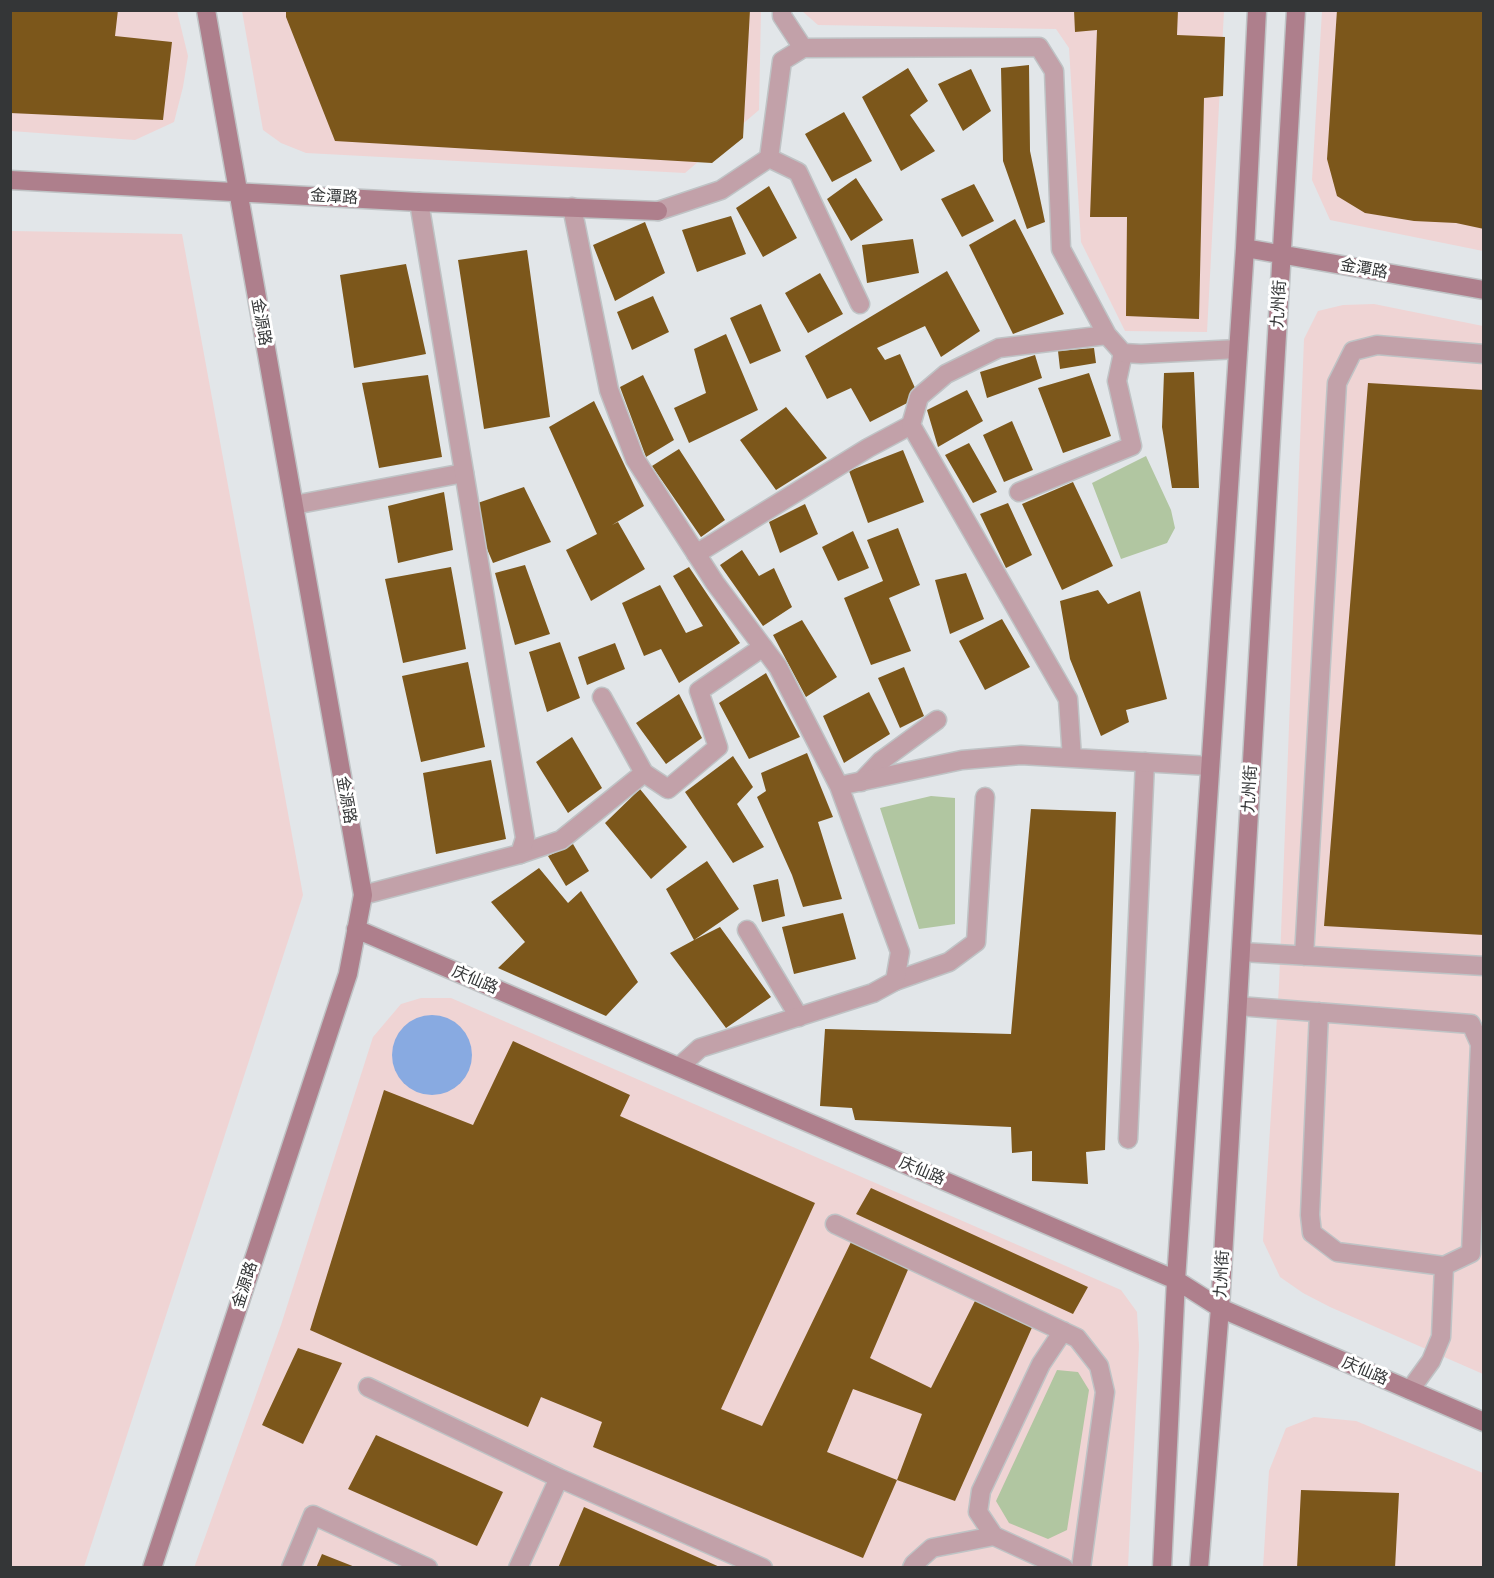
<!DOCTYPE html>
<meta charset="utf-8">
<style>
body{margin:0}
#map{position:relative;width:1494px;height:1578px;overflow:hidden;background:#e2e6e9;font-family:Quicksand,sans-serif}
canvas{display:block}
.frame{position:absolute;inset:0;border:12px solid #343637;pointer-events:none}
</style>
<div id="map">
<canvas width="1494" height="1578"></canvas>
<div class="frame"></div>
</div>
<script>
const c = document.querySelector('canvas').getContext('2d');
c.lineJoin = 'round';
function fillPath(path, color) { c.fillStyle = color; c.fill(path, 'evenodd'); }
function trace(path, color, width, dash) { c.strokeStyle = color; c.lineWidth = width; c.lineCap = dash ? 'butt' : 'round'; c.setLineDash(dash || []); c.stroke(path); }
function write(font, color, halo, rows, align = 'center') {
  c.font = font + ' Quicksand,"Noto Sans SC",sans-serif'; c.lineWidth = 6; c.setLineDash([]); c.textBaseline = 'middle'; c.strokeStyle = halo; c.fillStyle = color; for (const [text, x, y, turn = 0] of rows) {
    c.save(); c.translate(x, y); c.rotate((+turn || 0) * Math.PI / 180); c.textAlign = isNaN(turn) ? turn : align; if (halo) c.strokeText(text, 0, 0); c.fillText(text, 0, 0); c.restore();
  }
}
const industrial = new Path2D(`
 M 10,11 L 177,11 L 188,56 L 183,87 L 174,122 L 135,140 L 11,131 Z
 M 242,11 L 761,11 L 759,110 L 685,173 L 306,153 L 281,143 L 263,130 Z
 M 802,11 L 1224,11 L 1207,332 L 1125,331 L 1081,242 L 1069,48 L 1056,29 L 818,25 Z
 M 1322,11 L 1483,11 L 1483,251 L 1330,220 L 1312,180 Z
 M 11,231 L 182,234 L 303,895 L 84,1567 L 11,1567 Z
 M 1374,304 L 1483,326 L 1483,1374 L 1330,1307 L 1303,1293 L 1280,1277 L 1263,1241 L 1279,985 L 1304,339 L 1318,311 L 1343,305 Z
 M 421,998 L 451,998 L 1121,1290 L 1137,1312 L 1139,1346 L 1128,1567 L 194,1568 L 281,1325 L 373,1037 L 401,1004 Z
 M 1314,1417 L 1356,1421 L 1483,1473 L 1483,1567 L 1263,1568 L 1269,1471 L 1286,1428 Z`);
const green = new Path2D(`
 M 1146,456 L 1171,510 L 1175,528 L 1167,543 L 1121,559 L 1092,483 Z
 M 931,796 L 955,798 L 955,924 L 919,929 L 880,808 Z
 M 1057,1370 L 1078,1372 L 1089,1390 L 1067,1530 L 1048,1539 L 1009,1523 L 996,1501 Z`);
const water = new Path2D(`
 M392 1055a40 40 0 1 1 80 0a40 40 0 1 1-80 0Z`);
const building = new Path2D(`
 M 10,10 L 118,10 L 115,36 L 172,42 L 163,120 L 10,113 Z
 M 286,10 L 750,10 L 743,138 L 712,163 L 335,141 L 286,17 Z
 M 1074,10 L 1178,10 L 1177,35 L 1225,37 L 1223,96 L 1204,98 L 1199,319 L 1126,316 L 1127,217 L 1090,217 L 1097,30 L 1075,32 Z
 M 1337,10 L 1484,10 L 1484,229 L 1456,223 L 1414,221 L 1365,213 L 1337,196 L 1327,159 Z
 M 1029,65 L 1030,151 L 1045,222 L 1027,229 L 1003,161 L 1001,68 Z
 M 908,68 L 928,101 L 910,115 L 935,151 L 901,171 L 862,97 Z
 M 971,69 L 991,111 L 963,131 L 938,84 Z
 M 844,112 L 872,161 L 832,182 L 805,134 Z
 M 856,178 L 883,220 L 851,241 L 827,199 Z
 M 974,184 L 994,221 L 962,237 L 941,199 Z
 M 769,186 L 797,238 L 763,257 L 736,208 Z
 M 731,216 L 746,254 L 697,272 L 682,230 Z
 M 1015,219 L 1064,314 L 1013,334 L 969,245 Z
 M 645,222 L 665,273 L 615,301 L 593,245 Z
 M 913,239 L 919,273 L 867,283 L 862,245 Z
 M 527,250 L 550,417 L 484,429 L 458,260 Z
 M 406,264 L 426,354 L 354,368 L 340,275 Z
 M 947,271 L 980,331 L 941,357 L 925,326 L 877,348 L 885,360 L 900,354 L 919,397 L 870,422 L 851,388 L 827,399 L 805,356 Z
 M 820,273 L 843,314 L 808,333 L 785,293 Z
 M 653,296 L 669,332 L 632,350 L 617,312 Z
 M 761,304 L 781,351 L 750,364 L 730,318 Z
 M 726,334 L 758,410 L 689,443 L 674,408 L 706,393 L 694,349 Z
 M 1094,348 L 1096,363 L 1060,369 L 1058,351 Z
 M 1035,355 L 1042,378 L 987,398 L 980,372 Z
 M 1194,372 L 1199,488 L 1172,488 L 1162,427 L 1164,373 Z
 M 1089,373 L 1111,436 L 1063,453 L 1038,388 Z
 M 428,375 L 442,457 L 379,468 L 362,383 Z
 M 643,375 L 674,440 L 646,457 L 620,387 Z
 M 1368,383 L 1484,390 L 1484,935 L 1324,926 Z
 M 967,390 L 983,421 L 938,447 L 927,410 Z
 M 594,401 L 644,506 L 612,525 L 618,522 L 645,569 L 591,601 L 566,550 L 597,534 L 549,427 Z
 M 786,407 L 827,458 L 776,490 L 740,440 Z
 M 1012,421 L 1033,470 L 1004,482 L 983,435 Z
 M 969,443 L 997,492 L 973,503 L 945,455 Z
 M 679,449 L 725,520 L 701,537 L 652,466 Z
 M 903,450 L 924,502 L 868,523 L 849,471 Z
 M 1073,482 L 1113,566 L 1062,590 L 1022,504 Z
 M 524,487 L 551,542 L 493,563 L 469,506 Z
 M 444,492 L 453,550 L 398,563 L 388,506 Z
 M 1008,503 L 1032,555 L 1006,568 L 980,514 Z
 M 805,504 L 818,534 L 780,553 L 769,522 Z
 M 898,528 L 920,585 L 889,598 L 911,651 L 871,665 L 844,598 L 883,581 L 867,540 Z
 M 853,531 L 869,568 L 838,581 L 822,547 Z
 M 742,550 L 759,576 L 774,568 L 792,607 L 763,626 L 720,565 Z
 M 525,565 L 550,634 L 515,645 L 495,573 Z
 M 451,567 L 466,649 L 403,663 L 385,579 Z
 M 689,567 L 740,643 L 679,683 L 661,649 L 644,656 L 622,603 L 660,585 L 686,633 L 703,626 L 673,576 Z
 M 966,573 L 984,619 L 950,634 L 935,580 Z
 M 1098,590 L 1108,604 L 1140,591 L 1167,699 L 1126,710 L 1129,722 L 1101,736 L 1070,659 L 1060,601 Z
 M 1002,619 L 1030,667 L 985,690 L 959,641 Z
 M 802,620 L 837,677 L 806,697 L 773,635 Z
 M 560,642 L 580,698 L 547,712 L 529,652 Z
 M 615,643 L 625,669 L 587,685 L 578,657 Z
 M 468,662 L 485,747 L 421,762 L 402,676 Z
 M 904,667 L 924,716 L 900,728 L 878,678 Z
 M 766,673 L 800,737 L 749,759 L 719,703 Z
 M 869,692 L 890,734 L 844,763 L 823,716 Z
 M 679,694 L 702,738 L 666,764 L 636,723 Z
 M 572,737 L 602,788 L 568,813 L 536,762 Z
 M 807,753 L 833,817 L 818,822 L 842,899 L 803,907 L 792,875 L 757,797 L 766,791 L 761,773 Z
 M 733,756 L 753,787 L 737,804 L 764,847 L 733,863 L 685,792 Z
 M 491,760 L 506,839 L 436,854 L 423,773 Z
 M 640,789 L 687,847 L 651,879 L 605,823 Z
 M 1031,809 L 1116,812 L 1105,1150 L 1086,1152 L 1088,1184 L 1032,1181 L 1032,1151 L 1012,1153 L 1011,1127 L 855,1120 L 852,1108 L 820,1106 L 825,1029 L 1011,1034 Z
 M 573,844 L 589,871 L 566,886 L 548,856 Z
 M 707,861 L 739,909 L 694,940 L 720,927 L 771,997 L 726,1028 L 670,953 L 694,940 L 666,889 Z
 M 539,868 L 568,903 L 581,891 L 638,982 L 606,1016 L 498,968 L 525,942 L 491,902 Z
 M 778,879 L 785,916 L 762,922 L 753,885 Z
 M 843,913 L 856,959 L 794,974 L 782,927 Z
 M 513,1041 L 630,1095 L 620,1116 L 815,1203 L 721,1409 L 762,1426 L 852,1240 L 910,1265 L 870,1358 L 931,1388 L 980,1291 L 1038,1314 L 955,1501 L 897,1480 L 863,1558 L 593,1447 L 602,1422 L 541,1397 L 528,1427 L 310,1330 L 384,1090 L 473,1125 ZM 853,1389 L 922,1414 L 897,1480 L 827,1452 Z
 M 871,1188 L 1088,1287 L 1073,1314 L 856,1214 Z
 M 298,1348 L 342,1363 L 303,1444 L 262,1425 Z
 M 376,1435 L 503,1492 L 477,1546 L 348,1489 Z
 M 1301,1490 L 1399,1493 L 1395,1568 L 1297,1568 Z
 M 584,1507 L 722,1568 L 558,1568 Z
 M 322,1554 L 355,1567 L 355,1568 L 316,1568 Z`);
const lane = new Path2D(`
 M 769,158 L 798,172 L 860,304
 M 1019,492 L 1132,446 L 1117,381 L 1123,353
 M 294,505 L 464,473
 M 696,554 L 868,448 L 911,425
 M 602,697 L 644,773
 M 861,782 L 881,761 L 937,720
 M 520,854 L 561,840 L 644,773 L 668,789 L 718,747 L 699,691 L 763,647
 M 747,930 L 799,1017
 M 1241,952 L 1484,966
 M 1304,956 L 1337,383 L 1353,351 L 1377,345 L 1484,354
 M 895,981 L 949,962 L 976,942 L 985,797
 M 1238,1006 L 1471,1024 L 1480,1044 L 1471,1253 L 1444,1266 L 1337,1252 L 1312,1233 L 1310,1215 L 1319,1012
 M 1128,1139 L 1145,762
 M 835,1224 L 1077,1338 L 1099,1366 L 1105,1392 L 1081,1568
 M 1063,1331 L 1041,1364 L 981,1491 L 978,1512 L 994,1536 L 1064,1568
 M 368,1387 L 559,1478 L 763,1568
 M 1410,1390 L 1431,1361 L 1441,1337 L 1444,1266
 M 291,1568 L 313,1515 L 428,1568
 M 518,1568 L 559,1478
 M 912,1568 L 914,1564 L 932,1548 L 994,1536`);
const street = new Path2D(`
 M 782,10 L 782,16 L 803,48
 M 572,207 L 609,390 L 635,459 L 715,583 L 778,667 L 839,786 L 900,952 L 895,981 L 873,993 L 700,1048 L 679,1067
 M 658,211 L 721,190 L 769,158 L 782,61 L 803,48 L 1039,47 L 1054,71 L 1061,249 L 1107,335 L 1123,353 L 1141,354 L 1238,349
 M 1072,758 L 1068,699 L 911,425 L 919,397 L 946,374 L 999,348 L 1107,335
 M 839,786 L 962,760 L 1021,755 L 1210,766
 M 363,895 L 520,854 L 525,838 L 419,202`);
const secondary = new Path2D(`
 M 10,180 L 419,202 L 658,211
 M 1245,248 L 1484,290
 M 356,929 L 1176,1280 L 1220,1308 L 1484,1422
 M 152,1568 L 348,974 L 363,895 L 206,10
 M 1162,1568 L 1176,1280 L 1245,248 L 1257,10
 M 1199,1568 L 1220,1308 L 1296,10`);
const streetNames = [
 ["金潭路",334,197,3],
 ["金潭路",1364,269,10],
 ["九州街",1279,304,-87],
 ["金源路",261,322,80],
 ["九州街",1250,789,-87],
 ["金源路",346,800,80],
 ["庆仙路",475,980,23],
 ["庆仙路",922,1171,23],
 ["九州街",1222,1274,-87],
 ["金源路",245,1285,-72],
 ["庆仙路",1365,1371,23]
];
fillPath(industrial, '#efd4d4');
fillPath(green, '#b1c6a1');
fillPath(water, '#88aae1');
fillPath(building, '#7c571b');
trace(lane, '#bfc3c5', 21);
trace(street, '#bfc3c5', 21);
trace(secondary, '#bfc3c5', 21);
trace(lane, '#c2a1a9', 18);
trace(street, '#c2a1a9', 18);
trace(secondary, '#ae7f8c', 18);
write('16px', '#343637', '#fff', streetNames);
</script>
